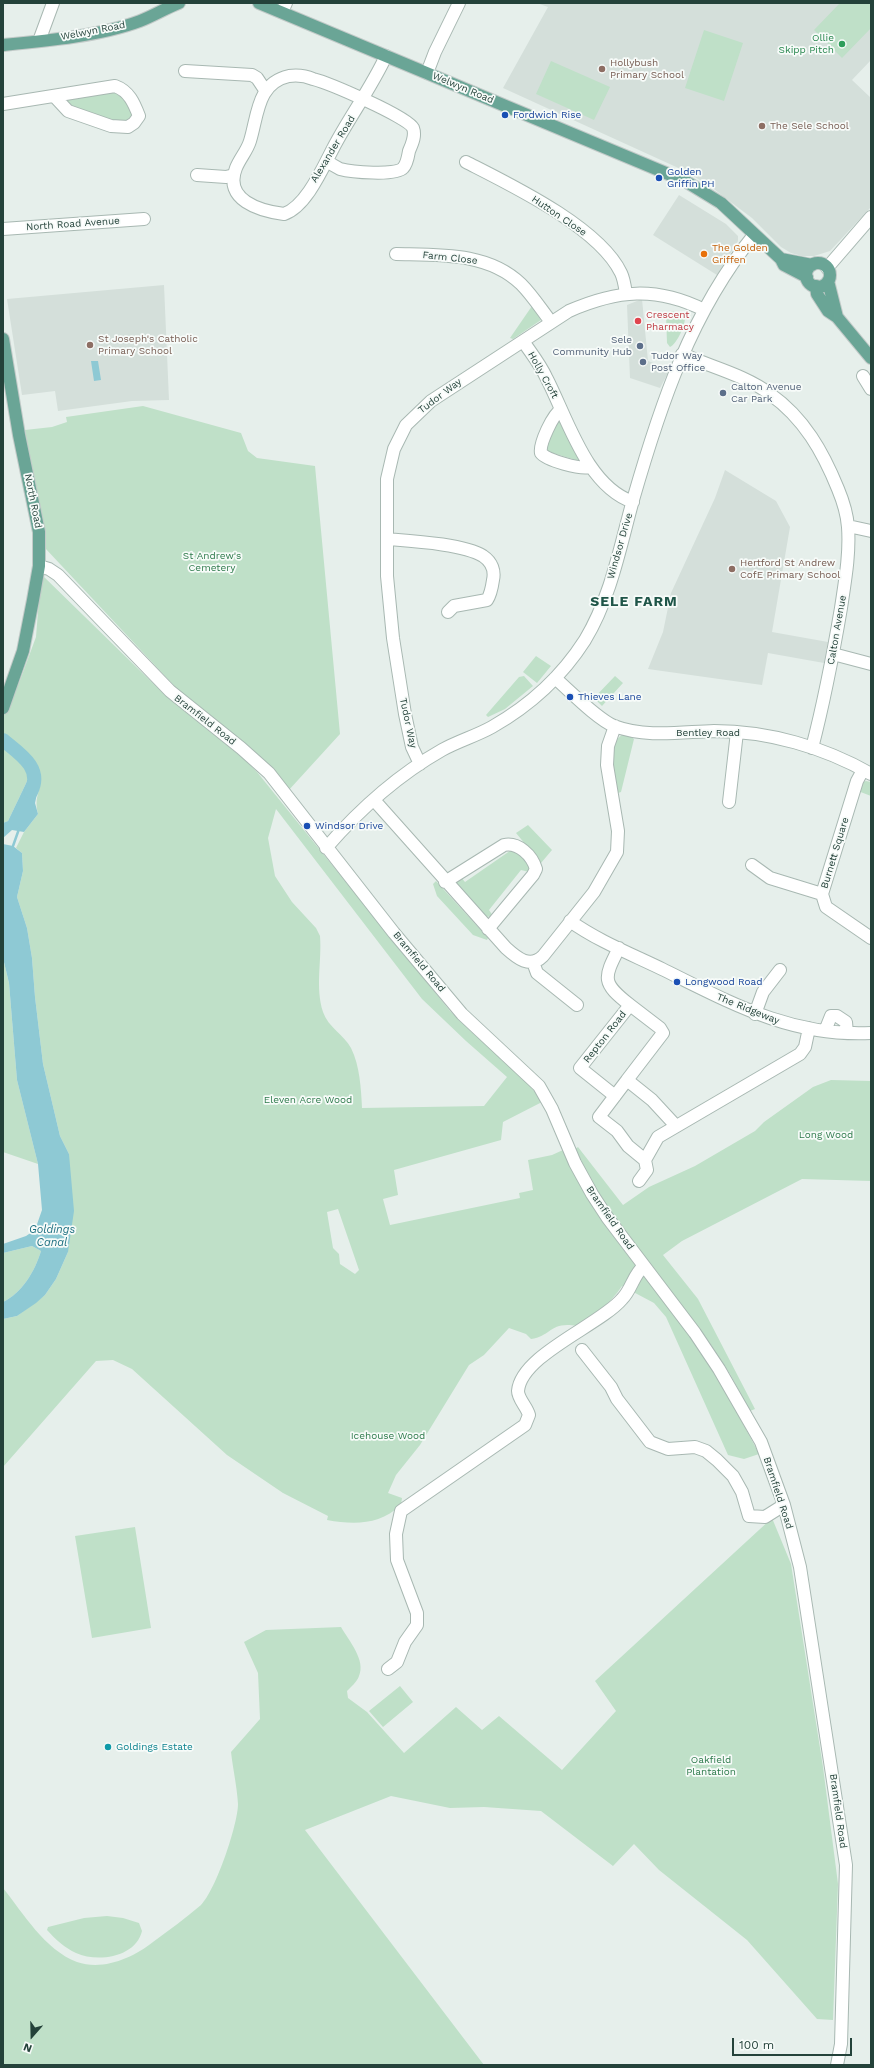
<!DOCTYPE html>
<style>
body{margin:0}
#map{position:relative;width:874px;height:2068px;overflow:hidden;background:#e6efeb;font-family:"Work Sans",sans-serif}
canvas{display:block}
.frame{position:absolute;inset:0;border:4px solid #24423a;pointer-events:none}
.north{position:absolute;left:12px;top:2016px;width:40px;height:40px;-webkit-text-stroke:3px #f7fbf9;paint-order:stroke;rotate:200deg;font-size:11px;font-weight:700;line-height:16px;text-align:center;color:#24423a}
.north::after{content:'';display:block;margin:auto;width:14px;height:18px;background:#24423a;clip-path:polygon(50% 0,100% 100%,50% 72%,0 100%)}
.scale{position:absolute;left:732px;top:2038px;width:120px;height:18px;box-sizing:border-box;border:2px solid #24423a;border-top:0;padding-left:5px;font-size:12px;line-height:14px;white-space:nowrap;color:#24423a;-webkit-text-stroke:3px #f7fbf9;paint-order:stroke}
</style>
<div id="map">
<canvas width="874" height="2068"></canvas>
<div class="frame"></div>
<div class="north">N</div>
<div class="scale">100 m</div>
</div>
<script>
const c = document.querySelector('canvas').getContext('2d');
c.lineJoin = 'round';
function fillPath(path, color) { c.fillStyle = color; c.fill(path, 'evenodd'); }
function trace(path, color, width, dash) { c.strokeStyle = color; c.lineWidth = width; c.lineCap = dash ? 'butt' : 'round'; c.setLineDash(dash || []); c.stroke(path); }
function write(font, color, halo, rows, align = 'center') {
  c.font = font + ' "Work Sans",sans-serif'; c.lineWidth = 3.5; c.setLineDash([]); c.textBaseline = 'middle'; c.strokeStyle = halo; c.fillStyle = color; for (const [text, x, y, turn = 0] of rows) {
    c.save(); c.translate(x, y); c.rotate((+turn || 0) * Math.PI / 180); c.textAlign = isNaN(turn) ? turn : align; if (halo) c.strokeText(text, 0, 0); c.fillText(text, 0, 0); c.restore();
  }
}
const built = new Path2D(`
 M 537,3 L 871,3 L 871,60 L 852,80 L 871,98 L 871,207 L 830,251 L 814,256 L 802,256 L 791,253 L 781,247 L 752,218 L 732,203 L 710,186 L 685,171 L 503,88 L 548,7 Z
 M 679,195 L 726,224 L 738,236 L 738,241 L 717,275 L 653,235 Z
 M 164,285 L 169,400 L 132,401 L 58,411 L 55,391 L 22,395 L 7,299 Z
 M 642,299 L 648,361 L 670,369 L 660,388 L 630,378 L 627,305 Z
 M 725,470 L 776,501 L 790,527 L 772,632 L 828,642 L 824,663 L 768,653 L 762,685 L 648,669 L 663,632 L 671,593 L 715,498 Z`);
const green = new Path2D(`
 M 840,3 L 871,3 L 871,28 L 842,58 L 814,30 Z
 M 704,30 L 743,43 L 724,101 L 685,88 Z
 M 551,61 L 610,87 L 594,120 L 536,94 Z
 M 117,91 L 123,94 L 134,114 L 125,124 L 68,107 L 65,100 Z
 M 532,306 L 541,320 L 513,339 L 510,338 Z
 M 672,311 L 685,316 C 686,324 677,344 670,347 L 667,343 L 666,314 Z
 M 143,406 L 241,433 L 248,451 L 257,458 L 315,466 L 340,734 L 288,791 L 252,749 L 180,692 L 45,548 L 25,430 L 52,427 L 67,422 L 66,417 Z
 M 559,416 L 583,462 L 549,452 L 544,449 L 546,447 Z
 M 41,574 L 168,698 L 244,759 L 257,772 L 450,1011 C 464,1025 478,1038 493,1051 C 511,1067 529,1081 542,1102 L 503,1122 L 501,1140 L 394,1170 L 398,1195 L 383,1199 L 390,1225 L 520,1198 L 519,1193 L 533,1190 L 528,1160 L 552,1155 L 563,1150 C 590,1216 640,1268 682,1325 C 712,1366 736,1409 759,1454 L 744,1459 L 728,1455 L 666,1317 L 654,1303 L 622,1286 C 610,1304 595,1314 577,1326 C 550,1321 552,1336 531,1339 L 526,1334 L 509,1328 L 484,1355 L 469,1365 L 420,1445 L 396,1475 L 388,1493 L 402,1498 L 401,1505 C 379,1525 355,1525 327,1520 L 328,1516 L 283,1493 L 227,1455 L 132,1369 L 113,1360 L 96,1361 L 3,1467 L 3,1319 L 17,1316 L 45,1295 L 56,1279 L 68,1252 L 69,1154 L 60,1136 L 43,1064 L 35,997 L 32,958 L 27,928 L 17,897 L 23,871 L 22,853 L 16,848 L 24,832 L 38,814 C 34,796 40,795 40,780 C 39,763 25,754 13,744 L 15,750 L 13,753 L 23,764 L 30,775 L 8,821 L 3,823 L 3,714 L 19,683 L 36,637 ZM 276,809 L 422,999 L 466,1041 L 507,1077 L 484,1106 L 362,1108 C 361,1089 360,1066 351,1048 C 344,1035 328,1027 323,1012 C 315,987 322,961 320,936 L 316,928 L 292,902 L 275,876 L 268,838 ZM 338,1209 L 359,1270 L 355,1274 L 340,1264 L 339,1254 L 333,1248 L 327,1212 Z
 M 536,656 L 551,666 L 537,683 L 523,672 Z
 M 524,676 L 533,686 L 505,709 L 488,717 L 486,715 L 519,677 Z
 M 615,676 L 623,683 L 602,706 L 594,698 Z
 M 622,735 L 631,737 L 634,739 L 621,792 L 618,793 C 610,782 608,742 622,735 Z
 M 866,781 L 871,782 L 871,796 L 858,791 L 863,782 Z
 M 528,825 L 552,850 L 541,863 L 516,833 Z
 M 517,846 L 530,868 L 529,872 L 521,870 L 489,910 L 493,916 L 486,917 L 456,883 L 460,876 L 465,882 Z
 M 436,881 L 488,938 L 487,940 L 473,935 L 437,896 L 433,884 Z
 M 3,958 L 9,983 L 17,1080 L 38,1164 L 3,1152 Z
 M 831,1080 L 871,1081 L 871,1181 L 802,1179 L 682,1241 L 663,1255 L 698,1299 L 755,1409 L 750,1411 L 730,1374 L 707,1339 L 609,1212 L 591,1183 L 575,1149 L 578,1147 L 623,1205 L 649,1187 L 695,1166 L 755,1131 L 764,1122 L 813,1087 Z
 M 32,1246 L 41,1251 C 35,1271 22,1293 3,1302 L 3,1253 Z
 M 772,1518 L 791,1564 L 823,1767 L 838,1884 L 833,2020 L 817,2019 L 747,1940 L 659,1870 L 634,1844 L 613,1866 L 541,1811 L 484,1807 L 450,1808 L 391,1796 L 305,1830 L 484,2065 L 3,2065 L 3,1888 C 23,1913 45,1950 77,1962 C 103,1971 133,1958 153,1942 C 169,1930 186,1918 201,1905 C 216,1890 238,1824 238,1804 C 237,1787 233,1769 231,1752 L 260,1719 L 258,1673 L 244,1642 L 266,1630 L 341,1627 C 349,1641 366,1660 359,1676 C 357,1682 351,1687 347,1691 L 348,1698 L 367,1712 L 404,1753 L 456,1707 L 482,1730 L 499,1716 L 562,1770 L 616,1711 L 595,1681 Z
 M 135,1527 L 151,1628 L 92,1638 L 75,1536 Z
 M 400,1686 L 413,1702 L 383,1727 L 369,1711 Z
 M 107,1916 L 123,1918 L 139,1923 L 142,1931 C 136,1957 98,1963 76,1953 C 65,1948 55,1939 47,1930 L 48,1927 L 84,1918 Z`);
const water = new Path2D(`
 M 91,361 L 98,361 L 101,380 L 94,381 Z
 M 38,774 L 40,780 L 35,803 L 38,814 L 24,832 L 12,830 L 3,838 L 3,823 L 8,821 L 30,775 Z
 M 3,844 L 13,846 L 22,853 L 23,871 L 17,897 L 27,928 L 32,958 L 35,997 L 43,1064 L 60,1136 L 69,1154 L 74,1211 L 68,1252 L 56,1279 L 45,1295 L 36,1303 L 17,1316 L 3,1319 L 3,1302 C 22,1293 35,1271 41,1251 L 32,1246 L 3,1253 L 3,1244 L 26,1236 L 35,1230 L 42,1210 L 38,1164 L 17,1080 L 9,983 L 3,958 Z`);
const stream = new Path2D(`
 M 13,846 L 19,829`);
const river = new Path2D(`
 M 3,740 C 20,754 43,768 31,792`);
const minor = new Path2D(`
 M 282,12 L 286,3
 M 39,41 L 53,3
 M 185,71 L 252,75 L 257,78 L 265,90
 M 427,73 L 435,52 L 459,3
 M 3,104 L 115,86 C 129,91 134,103 139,116 L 134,123 L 128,127 L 111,126 L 68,111 L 55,97
 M 327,161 C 331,164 336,167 340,169 C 351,172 396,176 403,168 C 407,164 408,157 409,151 C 412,144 416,136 413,128 C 408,117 329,83 313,79 C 306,76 297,75 289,76 C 257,83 258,115 250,141 C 247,151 240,158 236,168 C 223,200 260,211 284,214 C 308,206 325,162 337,141 C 353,112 372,86 386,56
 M 466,162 C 511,185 599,227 621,273 C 624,279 625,287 626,294
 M 197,175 L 226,177 L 234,175
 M 3,229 L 144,219
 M 396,254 C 439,255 488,252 521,284 C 532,295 541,309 551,322
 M 827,268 L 871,217
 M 523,341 C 531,353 540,364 546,377 C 567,417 586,486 633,502
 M 682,354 C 711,367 745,375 770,394 C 804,418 823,452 838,489 C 843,501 847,513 848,527 C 850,554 845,581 841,608 C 833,655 824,702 812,748
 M 863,376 L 871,389
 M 561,410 C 553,414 539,444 541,453 C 546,460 581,470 590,467
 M 848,526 L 871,531
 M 387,539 C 411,541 464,544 483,556 C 492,562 495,571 493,580 C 492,587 491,594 487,600 L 454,606 L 448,612
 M 39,566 L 49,569 L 58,575 L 170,691 L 241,748 L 269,773 L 394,933 L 462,1014 L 539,1086 L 552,1109 L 575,1163 L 592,1194 L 607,1217 L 695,1333 L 719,1369 L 761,1442 L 784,1505 L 800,1567 L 846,1865 L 841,2044 L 837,2065
 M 833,654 L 871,664
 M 555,678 C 570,691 597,719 614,726 C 646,738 681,732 714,731 C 768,731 824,747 871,774
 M 420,764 L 412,747 L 405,714 L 393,638 L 387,576 L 387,479 L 394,449 L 406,425 L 431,401 L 569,311 C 617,290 656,286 704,310
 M 863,770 L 857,781 L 822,894 L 826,907 L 871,938
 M 374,800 L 506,948 C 517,958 530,969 543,956 L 594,892 L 617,852 L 618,831 L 607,765 L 608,746 L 615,726
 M 729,802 L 737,732
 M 326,848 C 359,810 398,775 442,750 C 458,741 476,736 492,727 C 529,706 562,676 585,640 C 611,597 620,547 633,500 C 660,406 691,312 754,235
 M 752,865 L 770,878 L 822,894
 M 445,882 L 504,845 C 518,842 532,855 536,869 L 533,875 L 488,929
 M 570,921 C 598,941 631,954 662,969 C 731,1003 791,1037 871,1033
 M 533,962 L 537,973 L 577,1005
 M 755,1014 L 763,992 L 780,970
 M 825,1031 L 831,1016 L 837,1016 L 846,1022 L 847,1033
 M 627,1080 L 663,1033 L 660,1028 L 630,1005
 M 615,1096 L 580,1068 L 630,1005 C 602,983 603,979 619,948
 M 645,1160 L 658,1137 L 800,1054 L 805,1047 L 809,1028
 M 639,1181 L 647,1170 L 645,1160 L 628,1146 L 617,1131 L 599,1117 L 627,1080 L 652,1100 L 676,1126
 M 582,1350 L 611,1387 L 617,1399 L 650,1442 L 668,1449 L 695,1447 L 706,1451 L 717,1460 L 733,1476 L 742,1492 L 749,1516 L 765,1517 L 784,1505
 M 388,1669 L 397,1662 L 405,1642 L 417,1625 L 417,1613 L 397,1560 L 396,1534 L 401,1511 L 525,1425 L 529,1415 C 527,1407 518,1399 518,1391 C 521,1355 600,1325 622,1299 C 632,1289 633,1275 644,1266`);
const major = new Path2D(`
 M 259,3 L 685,181 L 721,203 L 781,259 L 784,265 L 807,277
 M 3,45 C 45,41 100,36 140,21 C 153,16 166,8 179,3
 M 781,259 L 812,265
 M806 275a12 12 0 1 1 24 0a12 12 0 1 1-24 0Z
 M 828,281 L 837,317
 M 816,286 L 817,294 L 828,311 L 837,317 L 871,358
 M 3,339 L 19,435 L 39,532 L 39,566 L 33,600 L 23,651 L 3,708`);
const markers = [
 [842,44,4,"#2e9e5b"],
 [602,69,4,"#8d6e63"],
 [505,115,4,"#1a4fb4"],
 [762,126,4,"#8d6e63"],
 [659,178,4,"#1a4fb4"],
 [704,254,4,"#e8710a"],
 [638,321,4,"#e0444e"],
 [90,345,4,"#8d6e63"],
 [640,346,4,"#5c6f8a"],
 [643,362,4,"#5c6f8a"],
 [723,393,4,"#5c6f8a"],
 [732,569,4,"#8d6e63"],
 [570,697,4,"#1a4fb4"],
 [307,826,4,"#1a4fb4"],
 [677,982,4,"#1a4fb4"],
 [108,1747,4,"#0f9aa8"]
];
const streetNames = [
 ["Welwyn Road",93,31,-11],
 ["Welwyn Road",463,88,23],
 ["Alexander Road",333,149,-59],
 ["Hutton Close",559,216,34],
 ["North Road Avenue",73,224,-4],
 ["Farm Close",450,258,6],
 ["Holly Croft",543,375,61],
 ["Tudor Way",440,396,-37],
 ["North Road",33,501,79],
 ["Windsor Drive",620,546,-74],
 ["Calton Avenue",837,630,-80],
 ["Bramfield Road",205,720,38],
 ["Tudor Way",408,723,78],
 ["Bentley Road",708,733],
 ["Burnett Square",835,853,-73],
 ["Bramfield Road",419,962,50],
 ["The Ridgeway",748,1009,22],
 ["Repton Road",605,1037,-52],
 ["Bramfield Road",610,1218,55],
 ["Bramfield Road",778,1493,72],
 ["Bramfield Road",838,1811,82]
];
const leisureNames = [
 ["Ollie",834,38],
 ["Skipp Pitch",834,50]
];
const educationNames = [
 ["Hollybush",610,63],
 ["Primary School",610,75],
 ["The Sele School",770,126],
 ["St Joseph's Catholic",98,339],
 ["Primary School",98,351],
 ["Hertford St Andrew",740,563],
 ["CofE Primary School",740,575]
];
const transitNames = [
 ["Fordwich Rise",513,115],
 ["Golden",667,172],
 ["Griffin PH",667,184],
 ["Thieves Lane",578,697],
 ["Windsor Drive",315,826],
 ["Longwood Road",685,982]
];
const foodNames = [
 ["The Golden",712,248],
 ["Griffen",712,260]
];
const healthNames = [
 ["Crescent",646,315],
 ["Pharmacy",646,327]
];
const serviceNames = [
 ["Sele",632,340,"right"],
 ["Community Hub",632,352,"right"],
 ["Tudor Way",651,356],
 ["Post Office",651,368],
 ["Calton Avenue",731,387],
 ["Car Park",731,399]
];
const parkNames = [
 ["St Andrew's",212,556],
 ["Cemetery",212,568],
 ["Eleven Acre Wood",308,1100],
 ["Long Wood",826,1135],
 ["Icehouse Wood",388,1436],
 ["Oakfield",711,1760],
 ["Plantation",711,1772]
];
const cultureNames = [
 ["Goldings Estate",116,1747]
];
const waterNames = [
 ["Goldings",52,1230],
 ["Canal",52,1243]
];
const districtNames = [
 ["SELE FARM",634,602]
];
fillPath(built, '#d4dfda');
fillPath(green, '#bfe0c8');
fillPath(water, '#8ec9d4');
trace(stream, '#8ec9d4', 2.5);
trace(river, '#8ec9d4', 14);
trace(minor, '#a8b8b2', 14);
trace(major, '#c2cac8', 14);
trace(minor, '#fff', 12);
trace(major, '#6aa596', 12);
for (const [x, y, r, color] of markers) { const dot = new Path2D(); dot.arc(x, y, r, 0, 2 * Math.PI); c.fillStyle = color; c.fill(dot); trace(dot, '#f7fbf9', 1.5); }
write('10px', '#24423a', '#f7fbf9', streetNames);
write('10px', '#27864d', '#f7fbf9', leisureNames, 'right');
write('10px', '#785e54', '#f7fbf9', educationNames, 'left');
write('10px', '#164399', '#f7fbf9', transitNames, 'left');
write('10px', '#c56008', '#f7fbf9', foodNames, 'left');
write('10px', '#be3a42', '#f7fbf9', healthNames, 'left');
write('10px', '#4e5e75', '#f7fbf9', serviceNames, 'left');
write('10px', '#2d7a4b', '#f7fbf9', parkNames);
write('10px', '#0d838f', '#f7fbf9', cultureNames, 'left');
write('italic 11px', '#1c6f80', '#f7fbf9', waterNames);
c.letterSpacing = '1px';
write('bold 14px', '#1f5548', '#f7fbf9', districtNames);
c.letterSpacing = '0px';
</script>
